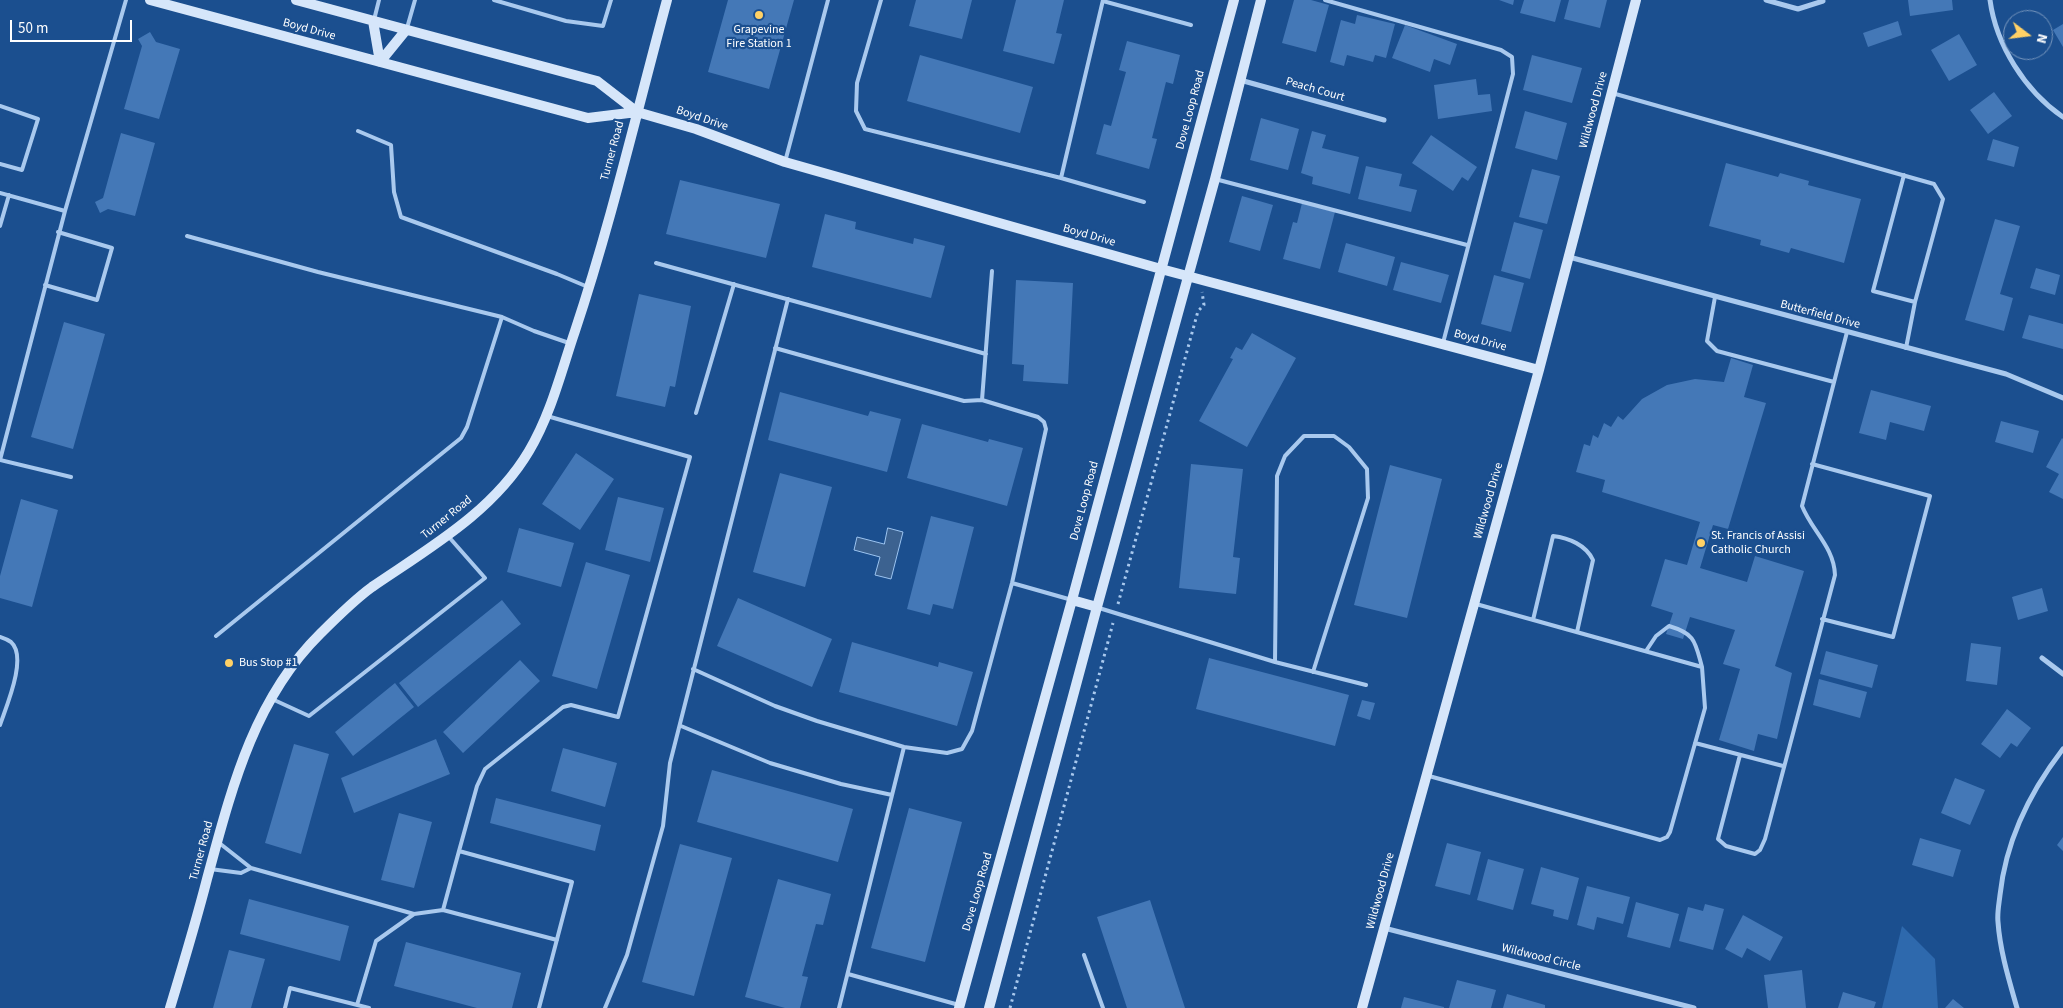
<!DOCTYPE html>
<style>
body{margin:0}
#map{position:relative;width:2063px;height:1008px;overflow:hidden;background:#1b4f8f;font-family:"Source Sans 3",sans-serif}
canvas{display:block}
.north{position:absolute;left:2003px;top:10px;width:50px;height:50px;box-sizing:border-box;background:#1b4f8f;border:1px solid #7695bc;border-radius:50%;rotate:105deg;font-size:14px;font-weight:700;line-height:20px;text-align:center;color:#fff}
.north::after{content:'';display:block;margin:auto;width:18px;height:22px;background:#ffd166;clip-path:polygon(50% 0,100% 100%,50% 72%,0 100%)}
.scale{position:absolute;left:10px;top:20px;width:122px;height:22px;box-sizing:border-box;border:2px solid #fff;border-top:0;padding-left:6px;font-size:15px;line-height:18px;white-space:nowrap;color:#fff;-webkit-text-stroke:4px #1b4f8f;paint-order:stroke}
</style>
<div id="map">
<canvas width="2063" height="1008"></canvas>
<div class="north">N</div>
<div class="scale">50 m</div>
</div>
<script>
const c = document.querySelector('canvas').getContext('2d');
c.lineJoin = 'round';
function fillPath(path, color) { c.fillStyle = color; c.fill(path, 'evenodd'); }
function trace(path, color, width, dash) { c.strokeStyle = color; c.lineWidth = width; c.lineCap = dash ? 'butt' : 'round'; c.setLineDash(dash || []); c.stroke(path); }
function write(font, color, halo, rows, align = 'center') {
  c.font = font + ' "Source Sans 3",sans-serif'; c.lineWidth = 4.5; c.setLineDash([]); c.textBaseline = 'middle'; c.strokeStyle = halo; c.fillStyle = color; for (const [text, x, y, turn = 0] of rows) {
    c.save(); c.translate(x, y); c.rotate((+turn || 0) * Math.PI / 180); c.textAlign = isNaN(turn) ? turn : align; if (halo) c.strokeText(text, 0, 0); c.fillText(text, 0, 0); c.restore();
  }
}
const green = new Path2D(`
 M 1902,926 L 1935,959 L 1938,1008 L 1882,1008 Z`);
const water = new Path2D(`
 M 888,528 L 903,532 L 891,579 L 875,575 L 880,557 L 854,550 L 857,537 L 884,544 Z`);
const building = new Path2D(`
 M 728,0 L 794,0 L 769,89 L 708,72 Z
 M 916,0 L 972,0 L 962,39 L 909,26 Z
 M 1016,0 L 1064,0 L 1056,33 L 1062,34 L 1054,64 L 1003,51 Z
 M 1294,0 L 1311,0 L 1329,5 L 1316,52 L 1282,43 Z
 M 1499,0 L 1514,0 L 1513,5 Z
 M 1524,0 L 1561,0 L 1555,22 L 1520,13 Z
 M 1569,0 L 1607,0 L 1600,28 L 1564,19 Z
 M 1908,0 L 1952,0 L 1953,10 L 1910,16 Z
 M 1357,15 L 1395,24 L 1386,58 L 1375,55 L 1373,62 L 1347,55 L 1344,66 L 1330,62 L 1341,20 L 1355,24 Z
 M 1898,21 L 1902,35 L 1868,47 L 1863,33 Z
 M 2063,24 L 2063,47 L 2053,30 Z
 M 1405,25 L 1457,44 L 1450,65 L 1434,59 L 1430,72 L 1392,58 Z
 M 150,32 L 156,42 L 180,49 L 159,119 L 124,109 L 142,46 L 138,39 Z
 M 1959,34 L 1977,65 L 1949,81 L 1931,50 Z
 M 1127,41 L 1180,55 L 1173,84 L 1166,82 L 1152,138 L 1157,139 L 1149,169 L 1096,154 L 1104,124 L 1111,126 L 1126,72 L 1119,70 Z
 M 920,55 L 1033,87 L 1020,133 L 907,101 Z
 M 1532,55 L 1582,68 L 1572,103 L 1523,90 Z
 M 1476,79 L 1478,95 L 1490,94 L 1492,111 L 1438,119 L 1434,85 Z
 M 1994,92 L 2012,116 L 1988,134 L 1970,110 Z
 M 1525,111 L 1567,123 L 1557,160 L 1515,148 Z
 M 1261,118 L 1299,129 L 1288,170 L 1250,160 Z
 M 1312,131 L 1326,135 L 1322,148 L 1359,157 L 1350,194 L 1312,184 L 1313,177 L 1301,173 Z
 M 121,133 L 155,143 L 135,216 L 108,209 L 100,213 L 95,202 L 103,198 Z
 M 1431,135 L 1477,167 L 1468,181 L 1462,177 L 1453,191 L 1412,163 Z
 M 1993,139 L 2019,147 L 2014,167 L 1987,160 Z
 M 1726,163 L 1778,177 L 1780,173 L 1809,181 L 1808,185 L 1861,199 L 1844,263 L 1791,248 L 1789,253 L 1760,245 L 1761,240 L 1709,226 Z
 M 1366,166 L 1402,174 L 1399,186 L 1417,190 L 1411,212 L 1358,199 Z
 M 1532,169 L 1560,176 L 1547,224 L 1519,217 Z
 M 680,180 L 780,204 L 766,258 L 666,234 Z
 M 1242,196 L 1273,205 L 1260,251 L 1229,242 Z
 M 1302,203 L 1335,212 L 1320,269 L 1283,259 L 1293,222 L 1297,223 Z
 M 825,214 L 856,222 L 855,229 L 913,244 L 914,238 L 945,246 L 931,298 L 812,267 Z
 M 1995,219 L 2020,226 L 2000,294 L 2013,298 L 2004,331 L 1965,320 Z
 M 1514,222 L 1543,230 L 1530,279 L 1501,271 Z
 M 1346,243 L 1395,257 L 1387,286 L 1338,272 Z
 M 1401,262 L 1449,275 L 1441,303 L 1393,290 Z
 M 2036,268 L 2060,275 L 2055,295 L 2030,288 Z
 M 1494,275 L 1524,283 L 1511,332 L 1481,324 Z
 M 1016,280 L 1073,283 L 1068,384 L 1023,381 L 1024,365 L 1012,364 Z
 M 639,294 L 691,306 L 675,387 L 670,386 L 665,407 L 616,396 Z
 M 2029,315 L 2063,324 L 2063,349 L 2022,338 Z
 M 64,322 L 105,334 L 73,449 L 31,437 Z
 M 1252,333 L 1296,358 L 1247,447 L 1199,421 L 1233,359 L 1230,358 L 1236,347 L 1242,350 Z
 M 1731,358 L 1753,365 L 1744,397 L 1766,403 L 1728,529 L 1713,525 L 1700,568 L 1747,582 L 1755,556 L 1804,571 L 1775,666 L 1792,673 L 1777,739 L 1758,734 L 1754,751 L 1719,740 L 1740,669 L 1723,664 L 1735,630 L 1690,617 L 1683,639 L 1666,634 L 1673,613 L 1651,606 L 1665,559 L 1687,565 L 1700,522 L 1602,492 L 1605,480 L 1576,472 L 1584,444 L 1590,446 L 1593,435 L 1598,438 L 1604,423 L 1611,427 L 1618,416 L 1623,420 L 1642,399 L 1667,385 L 1695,379 L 1724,382 Z
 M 1871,390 L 1931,406 L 1924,431 L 1890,422 L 1886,440 L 1859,433 Z
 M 780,392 L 868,416 L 870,411 L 901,419 L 887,472 L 768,440 Z
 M 2001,421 L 2039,431 L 2033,453 L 1995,442 Z
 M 922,424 L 988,442 L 989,439 L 1023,448 L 1007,506 L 907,478 Z
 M 2062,438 L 2063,439 L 2063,499 L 2049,492 L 2059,474 L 2046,467 Z
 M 576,453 L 614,479 L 580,530 L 542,504 Z
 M 1191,464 L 1243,469 L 1233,557 L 1240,558 L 1236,594 L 1179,588 Z
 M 1390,465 L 1442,479 L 1407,618 L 1354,605 Z
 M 780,473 L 832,487 L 805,587 L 753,572 Z
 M 618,497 L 664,508 L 650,562 L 605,550 Z
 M 21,499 L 58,510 L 32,607 L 0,598 L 0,576 Z
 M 931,516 L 974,527 L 953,609 L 933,604 L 930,615 L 907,609 Z
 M 519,528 L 574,543 L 561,587 L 507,572 Z
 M 586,562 L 630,575 L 597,689 L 552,676 Z
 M 2042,588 L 2048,611 L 2018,620 L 2012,597 Z
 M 738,598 L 832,639 L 812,687 L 717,646 Z
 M 502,600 L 521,624 L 418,707 L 399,683 Z
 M 852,642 L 938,667 L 939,662 L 973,672 L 957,726 L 839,692 Z
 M 1971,643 L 2001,647 L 1997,685 L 1966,681 Z
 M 1826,651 L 1878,665 L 1872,688 L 1820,674 Z
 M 1209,658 L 1349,695 L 1335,746 L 1196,709 Z
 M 520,660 L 540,681 L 463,753 L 443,732 Z
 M 1819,679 L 1867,692 L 1860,718 L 1813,705 Z
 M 395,683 L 414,707 L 353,756 L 335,732 Z
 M 1362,700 L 1375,703 L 1370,720 L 1357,716 Z
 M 2007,709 L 2031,728 L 2017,747 L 2011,743 L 2000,758 L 1981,744 Z
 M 436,739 L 450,774 L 354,813 L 341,778 Z
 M 294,744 L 329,754 L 301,854 L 265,843 Z
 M 563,748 L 617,763 L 605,807 L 551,791 Z
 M 712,770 L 853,809 L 838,862 L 697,822 Z
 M 1955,778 L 1985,790 L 1970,825 L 1941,813 Z
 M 496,798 L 601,825 L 595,851 L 490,823 Z
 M 909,808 L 962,822 L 925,962 L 871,948 Z
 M 399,813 L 432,822 L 414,888 L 381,880 Z
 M 2063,837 L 2063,851 L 2057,845 Z
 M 1920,838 L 1961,850 L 1953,877 L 1912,865 Z
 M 1447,843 L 1481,852 L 1470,895 L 1435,886 Z
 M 680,844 L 732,858 L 694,996 L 642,982 Z
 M 1488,859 L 1524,869 L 1513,910 L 1477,900 Z
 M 1541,867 L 1579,878 L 1568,920 L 1553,916 L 1554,910 L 1531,904 Z
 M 778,879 L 831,894 L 823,925 L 816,924 L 802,976 L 808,977 L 800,1008 L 785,1008 L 745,997 Z
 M 1587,886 L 1630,897 L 1623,924 L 1597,917 L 1594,930 L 1577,925 Z
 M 249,899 L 349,926 L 340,961 L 240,934 Z
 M 1150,900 L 1185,1008 L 1127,1008 L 1097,917 Z
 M 1636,902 L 1679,914 L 1670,948 L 1627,937 Z
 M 1705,904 L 1724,909 L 1713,950 L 1679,941 L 1688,907 L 1703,911 Z
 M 1743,915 L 1783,937 L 1770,961 L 1747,948 L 1742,958 L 1725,949 Z
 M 406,942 L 521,973 L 512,1008 L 477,1008 L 394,986 Z
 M 229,950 L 265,959 L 251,1008 L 213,1008 Z
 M 1802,970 L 1806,1008 L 1768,1008 L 1764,975 Z
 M 1457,980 L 1496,990 L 1491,1008 L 1449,1008 Z
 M 1843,992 L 1876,1002 L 1874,1008 L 1838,1008 Z
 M 1507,994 L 1545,1005 L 1545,1008 L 1503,1008 Z
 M 1404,997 L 1444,1007 L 1444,1008 L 1401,1008 Z
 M 1953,999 L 1964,1008 L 1945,1008 Z`);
const path = new Path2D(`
 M 1118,604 L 1198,311 L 1204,305 L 1202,292
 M 1010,1008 L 1113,623`);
const lane = new Path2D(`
 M 494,0 L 566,21 L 603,26 L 611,0
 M 881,0 L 857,83 L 856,111 L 865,129 L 1061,178 L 1144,202
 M 1325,0 L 1501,50 L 1512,57 L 1513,74 L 1443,343
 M 1103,1 L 1191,25
 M 374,20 L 379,0
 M 407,28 L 415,0
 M 1612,93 L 1934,184 L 1943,199 L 1915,302 L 1906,348
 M 0,106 L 38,119 L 22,170 L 0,164
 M 358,131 L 391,145 L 394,192 L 401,217 L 557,274 L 588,287
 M 785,162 L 828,0
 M 1904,175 L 1873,291 L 1915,302
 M 1061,178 L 1103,0
 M 1215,179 L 1467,245
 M 0,193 L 65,211 L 126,0
 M 0,226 L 9,195
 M 187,236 L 318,272 L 502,317 L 534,331 L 569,343
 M 656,263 L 986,354
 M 45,285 L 97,300 L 112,248 L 58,232
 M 1715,297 L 1707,341 L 1717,351 L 1834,382
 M 775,348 L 964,401 L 982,400
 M 696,413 L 734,284
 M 0,460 L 65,211
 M 0,460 L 71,477
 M 1812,464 L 1930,496 L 1893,637 L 1822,619
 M 1012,583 L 1072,600
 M 1099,608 L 1275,662 L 1366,685
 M 1533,620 L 1553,536 C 1569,538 1586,545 1593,560 L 1577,632
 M 216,636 L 461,438 L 467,427 L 502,317
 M 0,637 C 3,638 8,640 11,642 C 28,657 6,707 0,725
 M 1646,651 L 1656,636 L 1669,626 C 1696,634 1695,642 1702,667
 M 1275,662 L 1277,476 L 1285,456 L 1304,436 L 1334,436 L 1349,447 L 1367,469 L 1368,498 L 1313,672
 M 693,669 L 775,706 L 817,721 L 904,747 L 947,753 L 962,749 L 972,731 L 1012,583 L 1046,429 L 1044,422 L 1038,417 L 982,400 L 992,271
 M 272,699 L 309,716 L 485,578 L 448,536
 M 681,726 L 770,763 L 841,784 L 892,795
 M 1695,743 L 1783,766
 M 1740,755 L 1718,839 L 1726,846 L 1755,854 L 1760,850 L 1765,839 L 1835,575 C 1834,547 1812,531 1802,506 L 1847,332
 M 1429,776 L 1660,840 L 1667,837 L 1670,832 L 1705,708 L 1702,667 L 1476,604
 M 218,842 L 251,868 L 414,914 L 443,910
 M 459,851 L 477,786 L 485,769 L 563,707 L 571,705 L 618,717 L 690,457 L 547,416
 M 210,869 L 241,873 L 251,868
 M 1084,955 L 1103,1008
 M 848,974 L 959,1005
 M 357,1005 L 376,941 L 414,914
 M 285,1008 L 290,988 L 369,1008
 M 539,1008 L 572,882 L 459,851 L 443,910 L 557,940
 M 605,1008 L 627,955 L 663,826 L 670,763 L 788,299
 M 839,1008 L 904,747`);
const street = new Path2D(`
 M 1766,0 L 1798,9 L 1823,1
 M 1990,0 C 1996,45 2025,91 2063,117
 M 1240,80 L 1384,120
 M 1569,257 L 2006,374 L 2063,398
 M 2042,658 L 2063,674
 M 1384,928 L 1694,1008
 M 2017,1008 C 2009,980 2000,951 1998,922 C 1997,913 1999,904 2000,895 C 2006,840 2029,793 2063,749`);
const secondary = new Path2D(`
 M 150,0 L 588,118 L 637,112
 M 296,0 L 597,81 L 637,112 L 696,129 L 785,162 L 1161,269 L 1539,370
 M 373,21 L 380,62
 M 380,62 L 406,30
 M 1072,600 L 1097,607
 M 170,1008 C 183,965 196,922 207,879 C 231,791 253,700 320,634 C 336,618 354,600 372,587 C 429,548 493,512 529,451 C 551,414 561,372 575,331 C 611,223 637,111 667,0
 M 959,1008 L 1072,600 L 1234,0
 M 989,1008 L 1097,607 L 1215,179 L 1261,0
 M 1362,1008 L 1539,370 L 1636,0`);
const markers = [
 [759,15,5,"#ffd166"],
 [1701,543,5,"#ffd166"],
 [229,663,5,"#ffd166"]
];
const streetNames = [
 ["Boyd Drive",309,30,15],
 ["Peach Court",1315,90,16],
 ["Dove Loop Road",1191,110,-75],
 ["Wildwood Drive",1594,110,-75],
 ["Boyd Drive",702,119,19],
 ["Turner Road",613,151,-75],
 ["Boyd Drive",1089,236,16],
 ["Butterfield Drive",1820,315,15],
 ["Boyd Drive",1480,341,15],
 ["Dove Loop Road",1085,501,-75],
 ["Wildwood Drive",1489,501,-74],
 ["Turner Road",447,518,-39],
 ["Turner Road",202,851,-75],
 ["Wildwood Drive",1381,891,-75],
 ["Dove Loop Road",978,892,-74],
 ["Wildwood Circle",1541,958,14]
];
const poiNames = [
 ["Grapevine",759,30,"center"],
 ["Fire Station 1",759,44,"center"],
 ["St. Francis of Assisi",1711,536],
 ["Catholic Church",1711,550],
 ["Bus Stop #1",239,663]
];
fillPath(green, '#2e69ad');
fillPath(water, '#3c6290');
trace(water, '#9cc4f0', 1);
fillPath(building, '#4478b7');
trace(path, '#a9c9ee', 3, [2.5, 4]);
trace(lane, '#a9c9ee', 4);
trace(street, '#a9c9ee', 5);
trace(secondary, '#d6e6fa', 10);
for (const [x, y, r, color] of markers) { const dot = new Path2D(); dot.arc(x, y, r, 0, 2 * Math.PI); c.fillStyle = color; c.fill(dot); trace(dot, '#1b4f8f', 2); }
write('12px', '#fff', '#1b4f8f', streetNames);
write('12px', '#fff', '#1b4f8f', poiNames, 'left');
</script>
